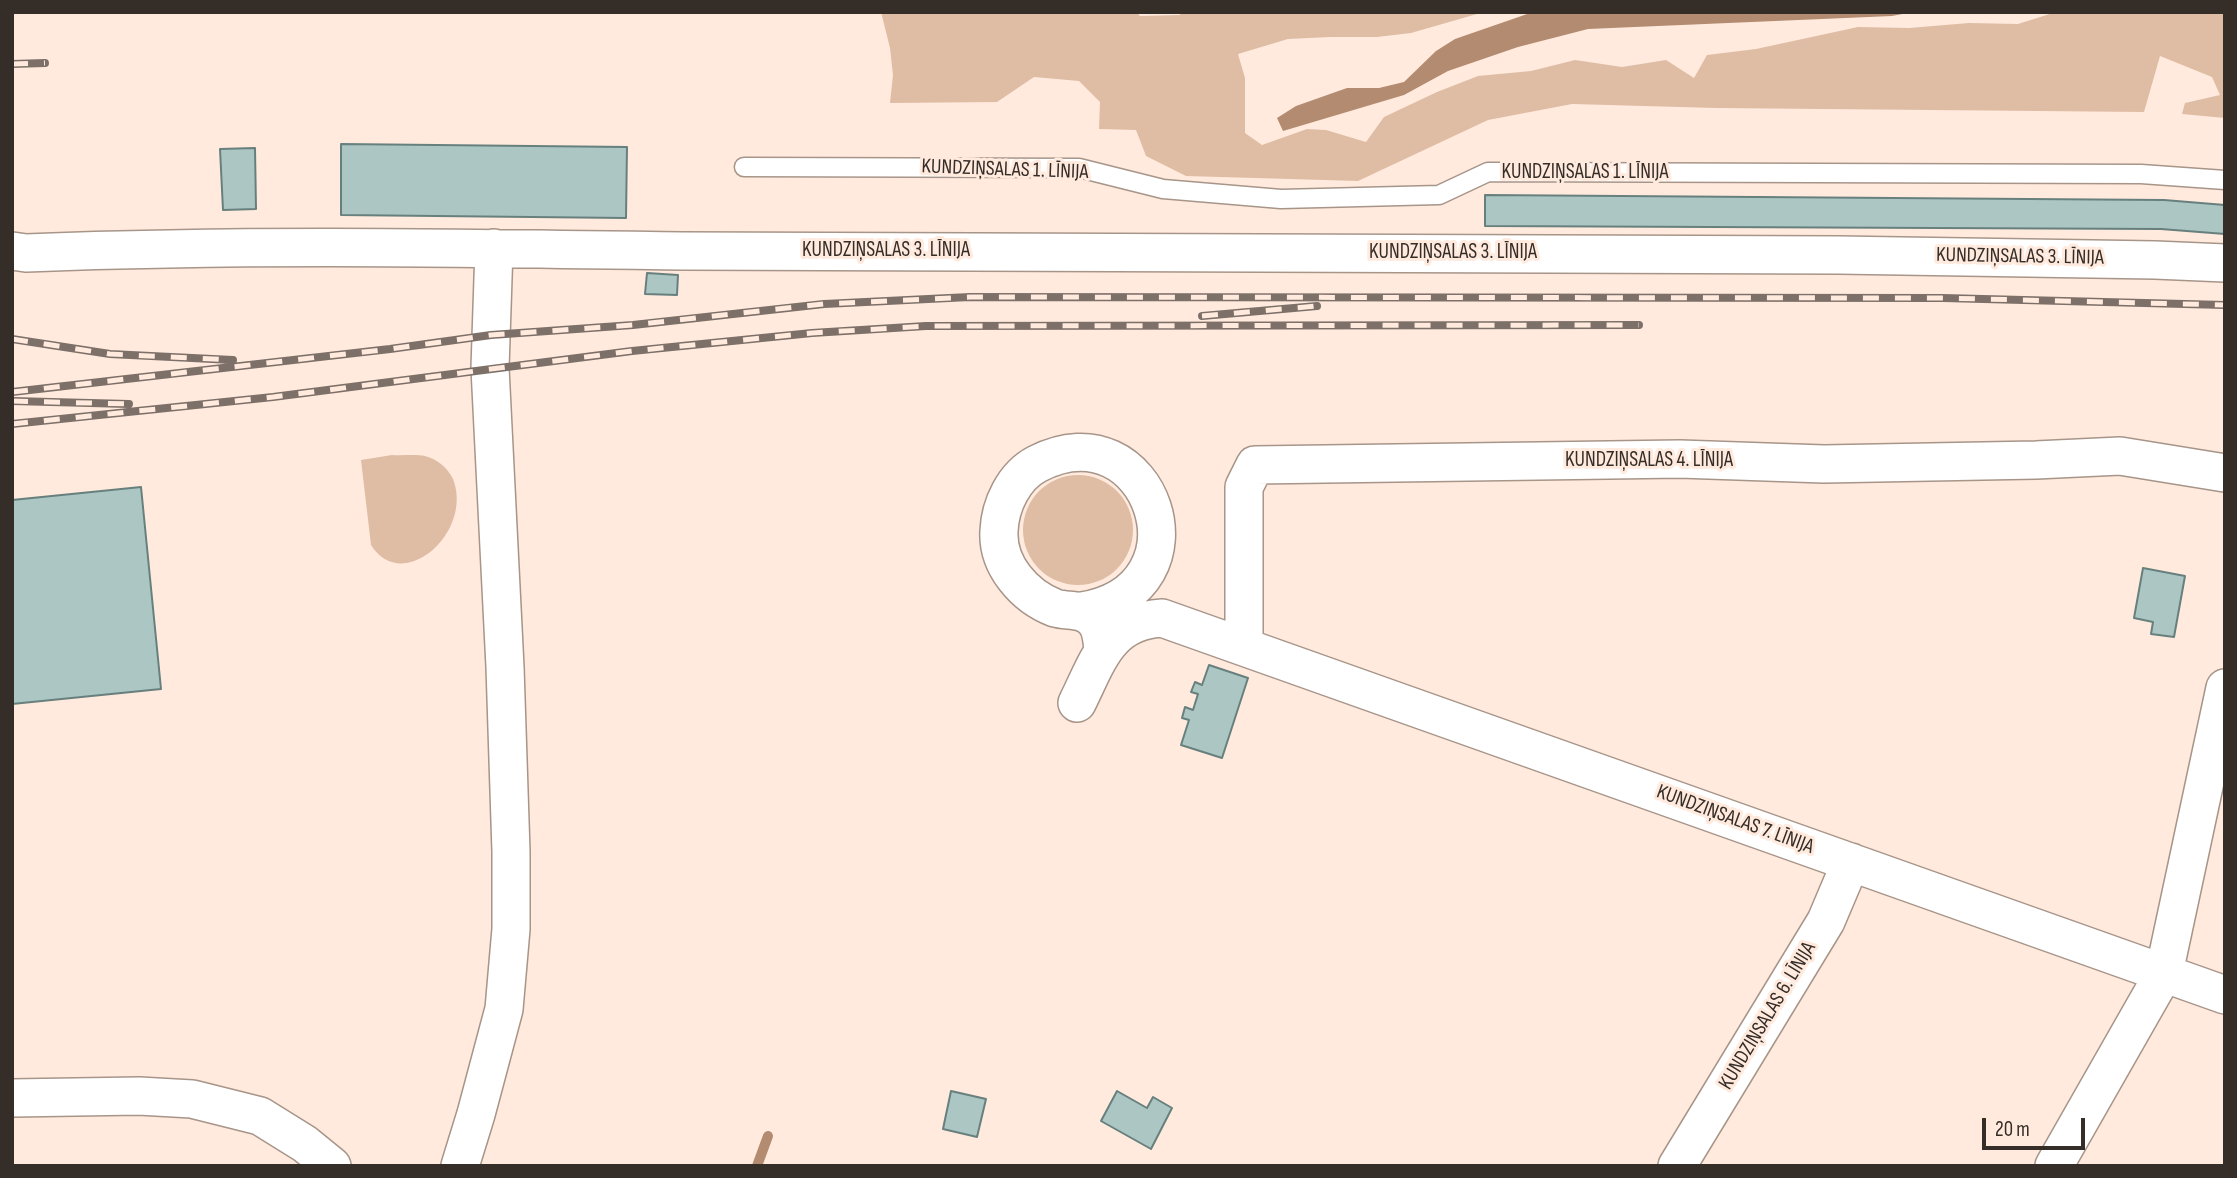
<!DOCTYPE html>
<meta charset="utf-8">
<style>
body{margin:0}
#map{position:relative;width:2237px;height:1178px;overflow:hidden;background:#ffeadd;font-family:"Sofia Sans Condensed",sans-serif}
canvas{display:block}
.frame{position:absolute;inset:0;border:14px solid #352d28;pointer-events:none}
.scale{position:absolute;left:1982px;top:1118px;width:103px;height:32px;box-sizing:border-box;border:4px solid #352d28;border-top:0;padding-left:9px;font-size:21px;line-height:24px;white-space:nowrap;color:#352d28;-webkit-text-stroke:5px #ffeadd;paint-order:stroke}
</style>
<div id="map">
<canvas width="2237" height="1178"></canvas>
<div class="frame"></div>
<div class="scale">20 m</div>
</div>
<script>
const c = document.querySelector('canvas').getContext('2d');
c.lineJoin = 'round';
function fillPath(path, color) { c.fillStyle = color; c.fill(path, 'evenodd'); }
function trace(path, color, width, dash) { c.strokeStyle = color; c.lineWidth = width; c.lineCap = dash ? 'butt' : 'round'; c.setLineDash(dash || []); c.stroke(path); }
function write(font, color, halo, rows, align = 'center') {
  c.font = font + ' "Sofia Sans Condensed",sans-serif'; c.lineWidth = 6; c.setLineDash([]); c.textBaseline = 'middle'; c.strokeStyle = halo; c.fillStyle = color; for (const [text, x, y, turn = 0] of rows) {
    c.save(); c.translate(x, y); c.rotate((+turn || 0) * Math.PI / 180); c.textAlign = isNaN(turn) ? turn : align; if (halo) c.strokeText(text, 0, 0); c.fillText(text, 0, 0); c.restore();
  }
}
const green = new Path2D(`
 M 881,12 L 1136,12 L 1140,16 L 1180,15 L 1180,12 L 1484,12 L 1411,33 L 1377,37 L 1330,37 L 1288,39 L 1238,54 L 1245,78 L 1245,133 L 1262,145 L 1307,129 L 1326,130 L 1366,142 L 1384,117 L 1437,92 L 1478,76 L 1531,71 L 1575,60 L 1622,67 L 1666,60 L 1694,78 L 1707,55 L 1756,49 L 1858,27 L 1909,28 L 1969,23 L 2018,24 L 2056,12 L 2225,12 L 2225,118 L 2182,114 L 2185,103 L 2220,95 L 2212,77 L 2160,56 L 2144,112 L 1716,108 L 1572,104 L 1488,120 L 1358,181 L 1186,176 L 1146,156 L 1136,130 L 1099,129 L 1100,102 L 1079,81 L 1034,77 L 997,102 L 890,103 L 893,75 L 890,48 Z
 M 392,455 C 403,456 415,454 425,456 C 437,459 448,468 453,479 C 474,533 402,595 371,545 L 361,460 Z
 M1023 530a55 55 0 1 1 110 0a55 55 0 1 1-110 0Z`);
const water = new Path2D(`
 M 1533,12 L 1913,12 L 1892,16 L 1588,29 L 1518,47 L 1448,71 L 1404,95 L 1283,131 L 1277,118 L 1296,106 L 1347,88 L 1379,88 L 1404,82 L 1436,51 L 1455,39 Z`);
const stream = new Path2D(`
 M 757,1166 L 768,1136`);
const building = new Path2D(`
 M 341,144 L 627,147 L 626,218 L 341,215 Z
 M 255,148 L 256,209 L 223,210 L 220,149 Z
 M 1485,195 L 2164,200 L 2225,205 L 2225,234 L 2161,229 L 1485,226 Z
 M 647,273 L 678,275 L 677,295 L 645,294 Z
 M 141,487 L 161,689 L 12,704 L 12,500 Z
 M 2143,568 L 2185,576 L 2174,637 L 2151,634 L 2153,622 L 2134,618 Z
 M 1209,665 L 1248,678 L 1222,758 L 1181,745 L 1189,720 L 1182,718 L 1185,707 L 1193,710 L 1198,694 L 1191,692 L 1195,682 L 1202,685 Z
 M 951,1091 L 986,1099 L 977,1137 L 943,1129 Z
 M 1117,1091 L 1147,1108 L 1153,1097 L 1172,1108 L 1151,1149 L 1101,1121 Z`);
const service = new Path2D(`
 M 744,167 L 1079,168 L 1163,189 L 1281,199 L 1439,195 L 1488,172 L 2141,174 L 2225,180`);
const minor = new Path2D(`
 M 12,251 L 26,253 C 245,244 463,248 682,251 L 1838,255 L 2155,260 L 2225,263
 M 1082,611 C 1215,589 1151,405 1037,464 C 1014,476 1000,505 999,531 C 997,565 1024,596 1055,608 C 1069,612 1083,608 1094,620 C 1102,629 1102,640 1103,651
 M 1244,646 L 1244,487 L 1255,465 L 1680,459 L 1824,464 L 2036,460 L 2120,456 L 2225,473
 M 1077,703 C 1098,661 1108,621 1162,618 L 2225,995
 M 12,1098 L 139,1096 L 192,1099 L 260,1116 L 305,1144 L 332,1166
 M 460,1166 L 476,1114 L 504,1009 L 511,929 L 511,852 L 505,667 L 490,368 L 494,248
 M 1677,1166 L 1826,921 L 1851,862
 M 2054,1166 L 2164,973 L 2225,688`);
const rail = new Path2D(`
 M 12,64 L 45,63
 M 1202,316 L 1317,306
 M 12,339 L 110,354 L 233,360
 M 12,392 L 390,349 L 491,335 L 633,325 L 824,304 L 970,297 L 1943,298 L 2225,305
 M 12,401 L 129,404
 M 12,424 L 273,397 L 632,351 L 812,333 L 926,326 L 1639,325`);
const streetNames = [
 ["KUNDZIŅSALAS 1. LĪNIJA",1005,170,2],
 ["KUNDZIŅSALAS 1. LĪNIJA",1585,173],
 ["KUNDZIŅSALAS 3. LĪNIJA",886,251],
 ["KUNDZIŅSALAS 3. LĪNIJA",1453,253],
 ["KUNDZIŅSALAS 3. LĪNIJA",2020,257,1],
 ["KUNDZIŅSALAS 4. LĪNIJA",1649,461],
 ["KUNDZIŅSALAS 7. LĪNIJA",1735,820,20],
 ["KUNDZIŅSALAS 6. LĪNIJA",1768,1016,-59]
];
fillPath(green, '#dfbda5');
fillPath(water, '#b38b70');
trace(stream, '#b38b70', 10);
fillPath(building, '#acc6c4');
trace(building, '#67807e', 2);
trace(service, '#a79589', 21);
trace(minor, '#a79589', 40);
trace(service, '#fff', 18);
trace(minor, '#fff', 37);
trace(rail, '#7d7068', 8);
trace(rail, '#ffeadd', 5, [16]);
write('21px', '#352d28', '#ffeadd', streetNames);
</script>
